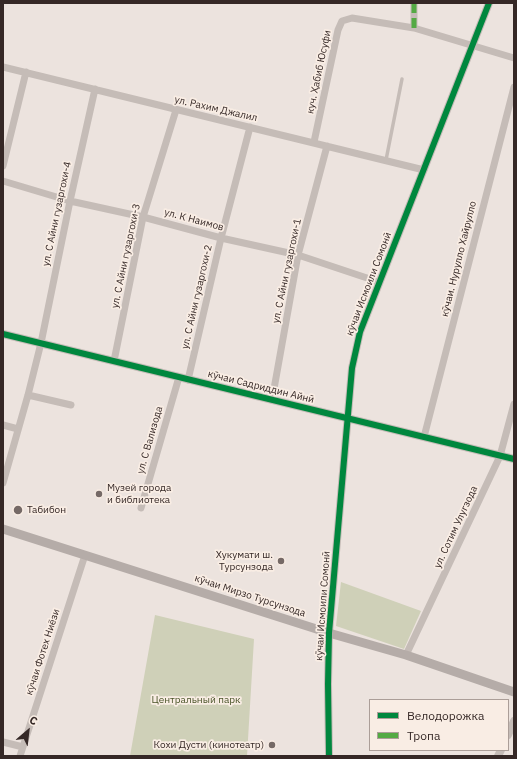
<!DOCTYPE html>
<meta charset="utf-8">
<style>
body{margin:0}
#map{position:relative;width:517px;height:759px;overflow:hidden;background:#ece3de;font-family:"IBM Plex Sans",sans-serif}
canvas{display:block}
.frame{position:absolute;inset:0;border:4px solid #352826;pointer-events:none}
.legend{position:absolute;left:369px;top:699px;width:140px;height:52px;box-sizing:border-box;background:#f9ede4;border:1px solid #ab9e98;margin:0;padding:5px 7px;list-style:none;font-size:12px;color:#352826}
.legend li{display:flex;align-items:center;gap:8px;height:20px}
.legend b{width:20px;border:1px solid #ab9e98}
.north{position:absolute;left:8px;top:711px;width:40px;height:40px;-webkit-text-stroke:3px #f9ede4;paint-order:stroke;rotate:28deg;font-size:11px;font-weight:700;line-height:16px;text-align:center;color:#352826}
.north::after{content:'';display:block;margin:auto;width:14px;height:18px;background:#352826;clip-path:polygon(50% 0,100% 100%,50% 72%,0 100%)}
</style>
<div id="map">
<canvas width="517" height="759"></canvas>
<div class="frame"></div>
<ul class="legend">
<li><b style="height:5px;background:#00873e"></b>Велодорожка</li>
<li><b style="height:5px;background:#54aa44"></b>Тропа</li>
</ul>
<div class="north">С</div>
</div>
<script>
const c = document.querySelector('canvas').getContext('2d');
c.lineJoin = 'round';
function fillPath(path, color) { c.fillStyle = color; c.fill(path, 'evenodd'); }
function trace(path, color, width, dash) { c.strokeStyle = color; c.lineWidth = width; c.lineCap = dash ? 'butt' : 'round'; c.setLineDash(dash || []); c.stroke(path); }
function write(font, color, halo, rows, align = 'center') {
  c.font = font + ' "IBM Plex Sans",sans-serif'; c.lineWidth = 3.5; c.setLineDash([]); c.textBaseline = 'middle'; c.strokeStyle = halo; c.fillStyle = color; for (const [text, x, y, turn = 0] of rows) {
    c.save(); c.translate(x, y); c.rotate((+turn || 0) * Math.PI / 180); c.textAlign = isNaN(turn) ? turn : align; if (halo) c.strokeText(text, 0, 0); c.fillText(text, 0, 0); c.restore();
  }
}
const green = new Path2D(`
 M 341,582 L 421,611 L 404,649 L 336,626 Z
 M 155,615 L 254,639 L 247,756 L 130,756 Z`);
const service = new Path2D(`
 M 386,160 L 402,79`);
const minor = new Path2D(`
 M 414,28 L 414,3
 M 3,67 L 424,170
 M 314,142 L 338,30 L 342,21 L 352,18 L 414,28 L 514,58
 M 3,166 L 26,72
 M 3,181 L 70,201 L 143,217 L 221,238 L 298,255 L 379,282
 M 114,361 L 143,217 L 176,110
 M 188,380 L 221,238 L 250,127
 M 28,395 L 71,405
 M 272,400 L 298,255 L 327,146
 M 3,425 L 18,429
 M 424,437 L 514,87
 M 3,483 L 28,395 L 41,343 L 70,201 L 95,89
 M 141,508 L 179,377
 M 406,655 L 500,456 L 514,404
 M 3,742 L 23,747
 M 20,756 L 85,555`);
const tertiary = new Path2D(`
 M 3,334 L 514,459
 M 508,735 L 514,721
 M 329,756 L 328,684 L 329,633 L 352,368 L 360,332 L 489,3
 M 498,756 L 501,750`);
const secondary = new Path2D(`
 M 3,529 L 329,633 L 406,655 L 514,692`);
const quiet = new Path2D(`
 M 414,28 L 414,3`);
const cycleway = new Path2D(`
 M 3,334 L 514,459
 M 329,756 L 328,684 L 329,633 L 352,368 L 360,332 L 489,3`);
const markers = [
 [99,494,4,"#756966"],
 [18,510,5,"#756966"],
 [281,561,4,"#756966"],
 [272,745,4,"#756966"]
];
const streetNames = [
 ["куч. Ҳабиб Юсуфи",319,72,-78],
 ["ул. Рахим Джалил",216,109,13],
 ["ул. С Айни гузаргохи-4",57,214,-78],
 ["ул. К Наимов",194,220,15],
 ["ул. С Айни гузаргохи-3",126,256,-78],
 ["кӯчаи. Нурулло Хайрулло",459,259,-76],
 ["ул. С Айни гузаргохи-1",287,271,-78],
 ["кӯчаи Исмоили Сомонӣ",369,284,-69],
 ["ул. С Айни гузаргохи-2",197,297,-77],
 ["кӯчаи Садриддин Айнӣ",261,387,14],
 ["ул. С Вализода",150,440,-74],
 ["ул. Сотим Улугзода",456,527,-65],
 ["кӯчаи Мирзо Турсунзода",250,596,18],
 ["кӯчаи Исмоили Сомонӣ",323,606,-86],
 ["кӯчаи Фотех Ниёзи",43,652,-72]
];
const poiNames = [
 ["Музей города",107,488],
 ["и библиотека",107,500],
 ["Табибон",27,510],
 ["Хукумати ш.",273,555,"right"],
 ["Турсунзода",273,567,"right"],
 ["Кохи Дусти (кинотеатр)",264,745,"right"]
];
const parkNames = [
 ["Центральный парк",196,700]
];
fillPath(green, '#cfd0b8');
trace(service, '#c5bcb7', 3.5);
trace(minor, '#c5bcb7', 7);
trace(tertiary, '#c5bcb7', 8);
trace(secondary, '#b5aca8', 9);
trace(quiet, '#54aa44', 5, [10, 5]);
trace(cycleway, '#00873e', 6);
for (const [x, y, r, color] of markers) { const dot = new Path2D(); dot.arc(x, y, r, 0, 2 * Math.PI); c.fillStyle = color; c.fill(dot); trace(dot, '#f9ede4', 1.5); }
write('10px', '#352826', '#f9ede4', streetNames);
write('10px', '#352826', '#f9ede4', poiNames, 'left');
write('10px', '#4a5429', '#f9ede4', parkNames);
</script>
